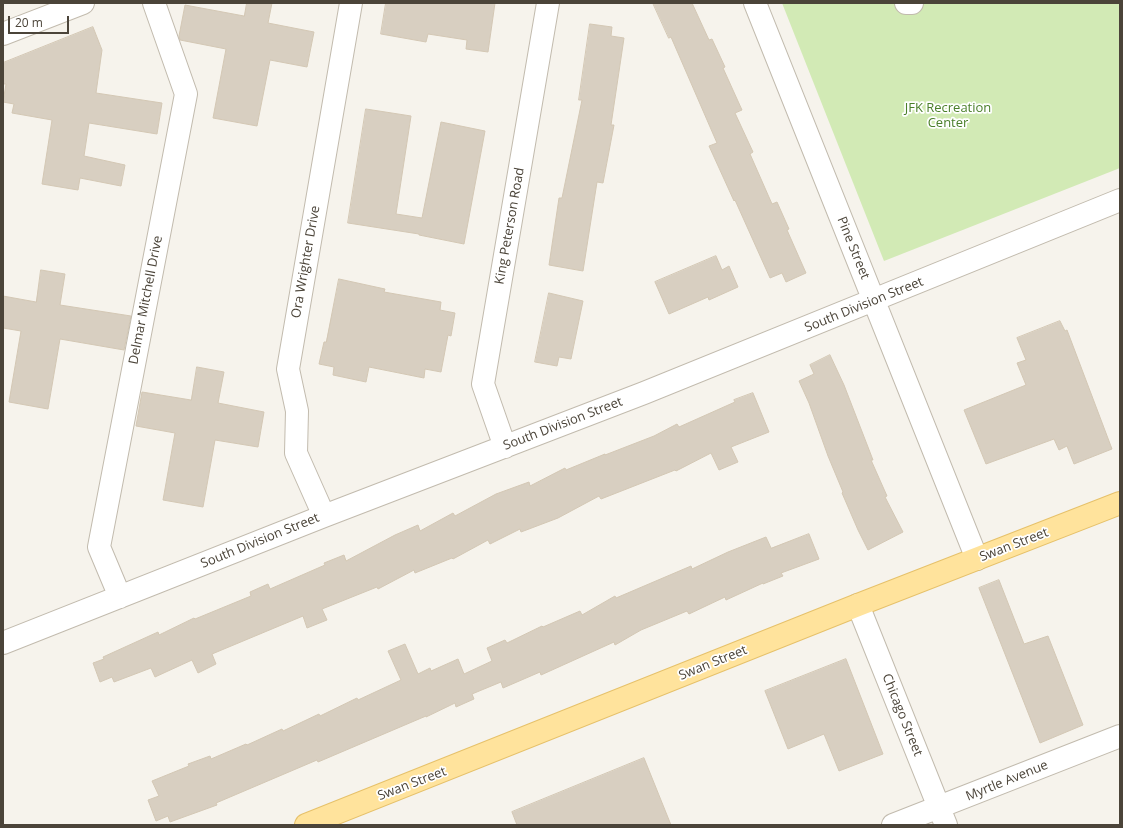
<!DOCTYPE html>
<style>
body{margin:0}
#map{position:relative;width:1123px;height:828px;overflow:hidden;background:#f6f3ec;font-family:"Open Sans",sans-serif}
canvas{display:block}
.frame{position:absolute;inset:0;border:4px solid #4b4439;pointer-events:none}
.scale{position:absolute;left:8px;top:16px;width:61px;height:18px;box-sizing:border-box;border:2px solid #4b4439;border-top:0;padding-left:5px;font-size:12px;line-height:14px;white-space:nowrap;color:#4b4439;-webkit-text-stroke:3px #fff;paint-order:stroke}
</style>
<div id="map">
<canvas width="1123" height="828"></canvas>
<div class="frame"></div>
<div class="scale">20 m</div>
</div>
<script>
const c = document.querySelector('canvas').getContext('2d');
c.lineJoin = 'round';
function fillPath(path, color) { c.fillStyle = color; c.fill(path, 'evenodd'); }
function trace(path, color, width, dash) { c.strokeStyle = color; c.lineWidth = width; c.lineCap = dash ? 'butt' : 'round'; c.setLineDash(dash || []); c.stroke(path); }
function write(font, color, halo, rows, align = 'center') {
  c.font = font + ' "Open Sans",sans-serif'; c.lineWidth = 3.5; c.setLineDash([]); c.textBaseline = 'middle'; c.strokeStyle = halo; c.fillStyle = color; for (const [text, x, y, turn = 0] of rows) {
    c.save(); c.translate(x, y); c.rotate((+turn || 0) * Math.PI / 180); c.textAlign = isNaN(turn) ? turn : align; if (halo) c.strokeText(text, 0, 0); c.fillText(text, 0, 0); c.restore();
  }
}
const green = new Path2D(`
 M 782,3 L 1120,3 L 1120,168 L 884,261 Z`);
const building = new Path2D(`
 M 247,3 L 272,3 L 268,23 L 314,32 L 307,67 L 270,60 L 257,126 L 213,118 L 226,49 L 180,40 L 179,36 L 185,5 L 244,16 Z
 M 386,3 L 495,3 L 488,52 L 466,49 L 467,40 L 428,34 L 426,42 L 381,34 Z
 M 653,3 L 692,3 L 709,40 L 712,39 L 725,67 L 723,68 L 742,110 L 735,113 L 753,152 L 750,154 L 772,204 L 777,202 L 789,229 L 787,230 L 806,273 L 786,282 L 782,273 L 770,278 L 735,200 L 734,201 L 709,146 L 717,143 L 671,37 L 669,38 Z
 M 590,24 L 612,27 L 611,36 L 624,38 L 611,125 L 614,125 L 603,183 L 597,182 L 583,271 L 549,265 L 559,198 L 562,198 L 582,100 L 579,100 Z
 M 93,27 L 102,50 L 96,93 L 162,103 L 157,134 L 89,123 L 84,156 L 125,165 L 121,186 L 80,178 L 78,190 L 42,184 L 52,120 L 12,113 L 14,104 L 3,102 L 6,84 L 3,84 L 3,63 Z
 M 366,109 L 411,116 L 396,214 L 422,218 L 441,122 L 485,131 L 464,244 L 419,235 L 419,234 L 348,223 Z
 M 716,256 L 722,270 L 729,266 L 738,287 L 709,300 L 708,297 L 669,314 L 655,282 Z
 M 41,270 L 65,274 L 60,305 L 131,316 L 124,350 L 60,339 L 48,409 L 9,402 L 21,331 L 3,328 L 3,296 L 36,302 Z
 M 339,279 L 385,289 L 384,292 L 441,302 L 440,310 L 455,313 L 451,336 L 448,335 L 441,372 L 425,369 L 424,378 L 369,367 L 366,382 L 333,375 L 334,367 L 319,364 L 324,342 L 326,342 Z
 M 549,293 L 583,301 L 571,359 L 559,357 L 557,366 L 535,362 Z
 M 1060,321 L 1065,331 L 1067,330 L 1112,449 L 1074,464 L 1067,446 L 1059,450 L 1054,439 L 986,464 L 964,410 L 1026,385 L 1017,363 L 1026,360 L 1017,338 Z
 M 830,355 L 844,385 L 873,460 L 871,460 L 887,496 L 885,497 L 903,532 L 868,550 L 858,530 L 842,493 L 843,492 L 828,456 L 809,403 L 799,381 L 814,374 L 810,365 Z
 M 197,367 L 224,372 L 218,403 L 264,412 L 258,447 L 215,440 L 203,507 L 163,500 L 175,433 L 136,426 L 142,392 L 191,400 Z
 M 753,393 L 769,432 L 731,447 L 738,462 L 719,470 L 711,453 L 676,471 L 675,470 L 601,499 L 599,496 L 558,518 L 521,532 L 520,529 L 490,544 L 488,540 L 453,559 L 452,558 L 415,573 L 414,570 L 378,589 L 377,587 L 322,609 L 327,620 L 307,628 L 303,616 L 212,654 L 216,664 L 198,673 L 192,660 L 155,677 L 151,668 L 114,682 L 112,677 L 100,682 L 93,663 L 104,659 L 103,657 L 158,632 L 159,635 L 194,618 L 195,619 L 251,596 L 250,592 L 268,584 L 270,589 L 325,565 L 324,563 L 344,555 L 346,561 L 395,535 L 418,525 L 420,531 L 453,513 L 455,516 L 496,494 L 529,482 L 530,486 L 565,468 L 566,470 L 605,454 L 605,455 L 654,436 L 677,424 L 679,427 L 735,402 L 734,400 Z
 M 809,534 L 819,559 L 781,573 L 783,576 L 763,584 L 763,583 L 726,600 L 725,597 L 689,614 L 687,611 L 641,630 L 615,645 L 614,642 L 541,675 L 540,672 L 503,688 L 501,682 L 472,694 L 474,699 L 456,707 L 455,703 L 426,717 L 426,716 L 318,762 L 317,760 L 216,803 L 217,805 L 170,822 L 168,816 L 156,821 L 148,800 L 159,796 L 152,781 L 189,766 L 188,764 L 210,756 L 211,759 L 246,744 L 247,745 L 282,729 L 283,731 L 319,714 L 320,716 L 357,698 L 358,700 L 401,680 L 388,651 L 405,644 L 418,674 L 430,668 L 431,671 L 458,659 L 464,674 L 492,661 L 487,648 L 505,640 L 507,643 L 542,626 L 543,627 L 580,611 L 582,615 L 615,596 L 616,598 L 691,566 L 692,569 L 728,552 L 766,537 L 771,548 Z
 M 999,580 L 1024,644 L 1048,636 L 1083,725 L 1040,743 L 979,588 Z
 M 846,659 L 883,754 L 839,771 L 824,734 L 788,749 L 765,691 Z
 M 644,758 L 671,825 L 517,825 L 512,812 Z`);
const minor = new Path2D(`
 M 755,3 L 977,559
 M 906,3 L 912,3
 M 3,34 L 83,3
 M 505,447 L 483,384 L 548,3
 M 324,516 L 296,453 L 297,411 L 288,369 L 351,3
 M 120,597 L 99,547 L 186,94 L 154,3
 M 858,605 L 946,825
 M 3,643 L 324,516 L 644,393 L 1120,200
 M 893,825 L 1120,736`);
const major = new Path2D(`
 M 306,825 L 858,605 L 1120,503`);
const parkNames = [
 ["JFK Recreation",948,108],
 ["Center",948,123]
];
const streetNames = [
 ["King Peterson Road",510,226,-80],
 ["Pine Street",853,248,68],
 ["Ora Wrighter Drive",306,262,-80],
 ["Delmar Mitchell Drive",146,300,-79],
 ["South Division Street",864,305,-22],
 ["South Division Street",563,424,-21],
 ["South Division Street",260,541,-22],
 ["Swan Street",1014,545,-21],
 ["Swan Street",713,663,-22],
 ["Chicago Street",902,715,68],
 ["Myrtle Avenue",1007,781,-22],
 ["Swan Street",412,784,-21]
];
fillPath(green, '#d2eab5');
fillPath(building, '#d8cfc1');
trace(building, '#d3c7b4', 1);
trace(minor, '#c2bbae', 24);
trace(major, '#e6c16a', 24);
trace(minor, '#fff', 22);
trace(major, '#ffe39c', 22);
write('13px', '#4a7f2a', '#fff', parkNames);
write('13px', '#4b4439', '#fff', streetNames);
</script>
